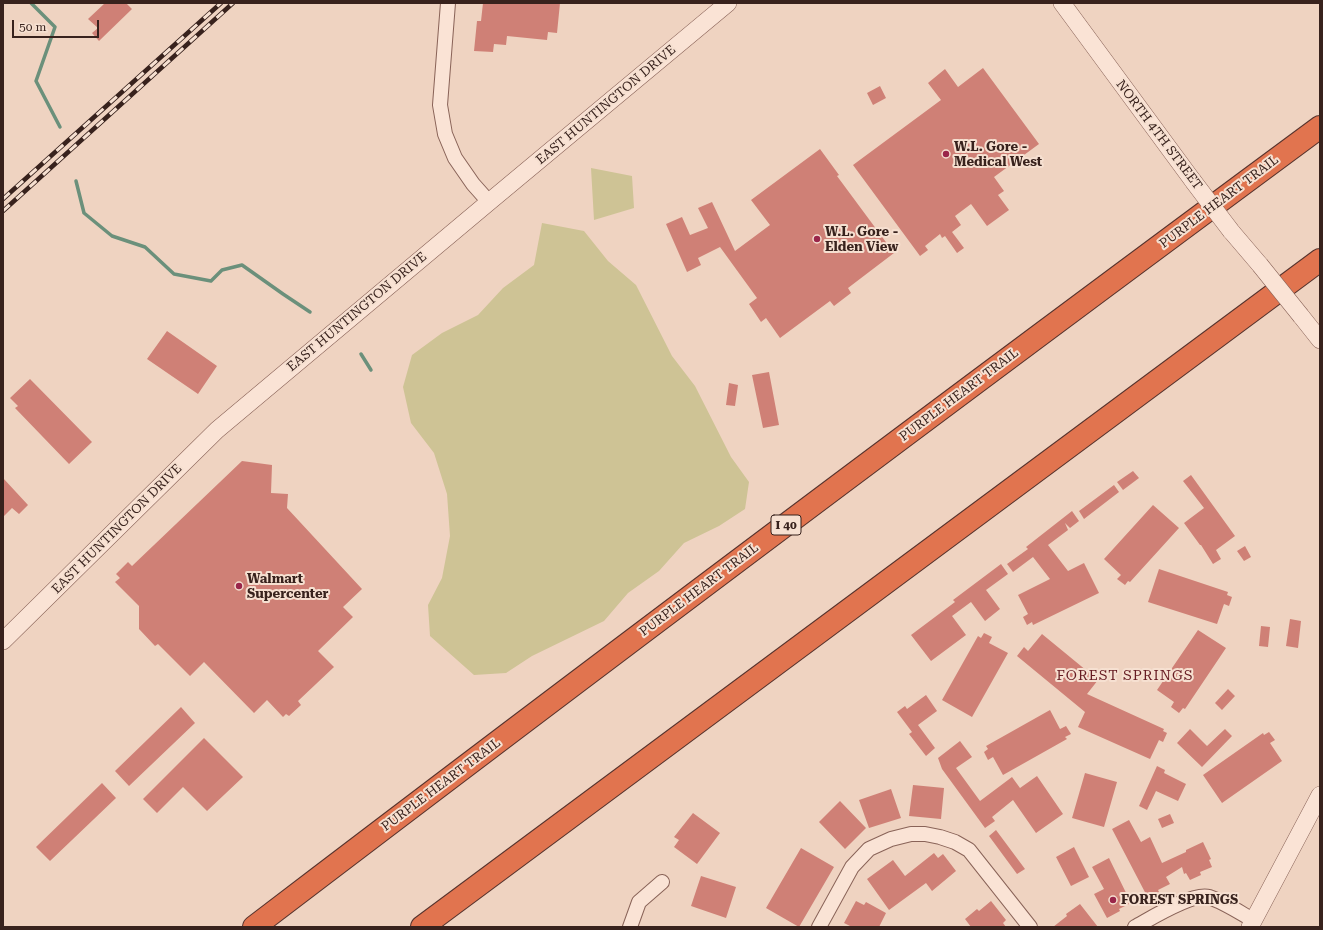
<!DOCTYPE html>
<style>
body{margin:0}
#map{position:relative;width:1323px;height:930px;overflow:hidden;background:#efd3c1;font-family:"Roboto Serif",serif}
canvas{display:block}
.frame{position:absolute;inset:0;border:4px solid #38221d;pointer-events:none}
.scale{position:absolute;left:12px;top:20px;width:87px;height:18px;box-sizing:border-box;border:2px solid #38221d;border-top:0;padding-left:5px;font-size:12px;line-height:14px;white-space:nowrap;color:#38221d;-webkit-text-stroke:3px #f6e0d1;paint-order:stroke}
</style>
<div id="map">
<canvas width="1323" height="930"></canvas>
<div class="frame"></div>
<div class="scale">50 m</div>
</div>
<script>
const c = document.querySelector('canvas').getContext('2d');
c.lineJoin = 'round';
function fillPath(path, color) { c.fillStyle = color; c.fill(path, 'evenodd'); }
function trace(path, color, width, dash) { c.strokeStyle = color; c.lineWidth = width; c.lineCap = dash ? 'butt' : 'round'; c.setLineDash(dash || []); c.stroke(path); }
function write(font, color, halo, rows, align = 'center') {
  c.font = font + ' "Roboto Serif",serif'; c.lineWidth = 4; c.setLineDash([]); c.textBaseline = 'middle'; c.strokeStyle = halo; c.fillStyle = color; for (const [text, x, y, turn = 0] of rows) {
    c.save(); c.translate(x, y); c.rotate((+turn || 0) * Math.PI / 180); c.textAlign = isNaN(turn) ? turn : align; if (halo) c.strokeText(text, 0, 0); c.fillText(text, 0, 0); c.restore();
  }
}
const green = new Path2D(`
 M 591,168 L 632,176 L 634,208 L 594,220 Z
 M 542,223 L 584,231 L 608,261 L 636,285 L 672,356 L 695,386 L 731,457 L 749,482 L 745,509 L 719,526 L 684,543 L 659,571 L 628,593 L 604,621 L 532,656 L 506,673 L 474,675 L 430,636 L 428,605 L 442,578 L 450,536 L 447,494 L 434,453 L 411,423 L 403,387 L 412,355 L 442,333 L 478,315 L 503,288 L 534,265 Z`);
const stream = new Path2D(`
 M 31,3 L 55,27 L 36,81 L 60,127
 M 76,181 L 84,213 L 112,236 L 145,247 L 174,274 L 211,281 L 222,270 L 242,265 L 283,294 L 310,312
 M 361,354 L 371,370`);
const building = new Path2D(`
 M 105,3 L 126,3 L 132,9 L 99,41 L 92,33 L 98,28 L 88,19 Z
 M 483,3 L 560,3 L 557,33 L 548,32 L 547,40 L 507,36 L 506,45 L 494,44 L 493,52 L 474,51 L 477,21 L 481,21 Z
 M 983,68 L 1039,144 L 994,177 L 1004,191 L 998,195 L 1009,210 L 987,226 L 971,204 L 955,216 L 961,225 L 952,232 L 964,248 L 957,253 L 945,236 L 942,238 L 940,234 L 925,246 L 928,250 L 920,256 L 853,165 L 941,100 L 928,83 L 945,69 L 958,87 Z
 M 880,86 L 886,98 L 873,105 L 867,93 Z
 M 820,149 L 839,175 L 837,176 L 894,253 L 848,288 L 851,293 L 834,306 L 830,301 L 780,338 L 766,318 L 761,322 L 749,304 L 757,298 L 720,247 L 698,258 L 701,265 L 687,272 L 666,224 L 682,217 L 690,235 L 708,228 L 698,208 L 712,202 L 735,251 L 770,225 L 751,200 Z
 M 167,331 L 217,366 L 198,394 L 147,359 Z
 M 769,372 L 779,425 L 763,428 L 752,375 Z
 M 30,379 L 92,442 L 69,464 L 15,408 L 18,406 L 10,398 Z
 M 729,383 L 738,385 L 735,406 L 726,405 Z
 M 242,461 L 272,465 L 271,493 L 288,494 L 287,508 L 362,589 L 343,607 L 353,617 L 318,651 L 334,667 L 298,701 L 301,705 L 289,716 L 286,714 L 283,717 L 267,700 L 254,713 L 204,662 L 190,676 L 158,644 L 155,646 L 139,629 L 139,606 L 115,582 L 120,578 L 116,574 L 128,562 L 132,566 Z
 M 1133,471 L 1139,478 L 1123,490 L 1117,482 Z
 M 1191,475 L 1235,536 L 1216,550 L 1221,559 L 1213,564 L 1201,545 L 1200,545 L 1184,523 L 1204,508 L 1183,481 Z
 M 3,478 L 28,505 L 19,514 L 12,508 L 3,517 Z
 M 1114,485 L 1119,492 L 1084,519 L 1079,511 Z
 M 1153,505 L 1179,528 L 1130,582 L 1128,581 L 1125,585 L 1117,579 L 1121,575 L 1104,559 Z
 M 1072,511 L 1079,521 L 1070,528 L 1065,523 L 1068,530 L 1048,545 L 1068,571 L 1084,563 L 1099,593 L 1033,625 L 1032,622 L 1027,625 L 1023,617 L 1028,614 L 1018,595 L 1050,579 L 1033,557 L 1013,572 L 1007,564 L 1028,549 L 1026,547 Z
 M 1245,546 L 1251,557 L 1244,561 L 1237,551 Z
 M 1001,564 L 1008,574 L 986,590 L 1000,609 L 985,621 L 971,602 L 952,616 L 966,635 L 931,661 L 911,635 L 955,602 L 953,600 Z
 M 1159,569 L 1228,592 L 1227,595 L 1232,597 L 1229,606 L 1224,604 L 1217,624 L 1148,602 Z
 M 1290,619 L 1301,621 L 1298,648 L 1286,646 Z
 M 1261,626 L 1270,627 L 1268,647 L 1259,646 Z
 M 1198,630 L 1226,648 L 1185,709 L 1183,708 L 1179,713 L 1171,707 L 1174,702 L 1157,690 Z
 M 984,633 L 992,637 L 989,643 L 1008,653 L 972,717 L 942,700 L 978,636 L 981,638 Z
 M 1042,634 L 1098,680 L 1087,694 L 1164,729 L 1163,731 L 1167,733 L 1163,742 L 1159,740 L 1150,759 L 1078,727 L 1085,712 L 1017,656 L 1024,647 L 1028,651 Z
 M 1228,689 L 1235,696 L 1222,710 L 1215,703 Z
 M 926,695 L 937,711 L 918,725 L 935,748 L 926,756 L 909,734 L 912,732 L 897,712 L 905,706 L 907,709 Z
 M 181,707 L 195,723 L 129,786 L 115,771 Z
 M 1050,710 L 1060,729 L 1066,726 L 1071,734 L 1065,737 L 1067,739 L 1003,775 L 993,757 L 988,760 L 984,752 L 988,749 L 986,746 Z
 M 1190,729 L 1207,746 L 1225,729 L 1232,736 L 1202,767 L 1177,743 Z
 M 1269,732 L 1275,740 L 1270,743 L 1282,761 L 1222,803 L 1203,775 L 1263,733 L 1264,735 Z
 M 204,738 L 243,777 L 207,811 L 183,787 L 157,813 L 143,799 Z
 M 960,741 L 972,757 L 956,768 L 980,801 L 1012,777 L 1020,788 L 1037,776 L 1063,814 L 1036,833 L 1013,800 L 992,817 L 995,821 L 985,828 L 942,769 L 938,758 Z
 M 1157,766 L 1165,770 L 1164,773 L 1186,784 L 1178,801 L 1156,791 L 1147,810 L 1139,806 Z
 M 1085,773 L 1117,782 L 1104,827 L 1072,818 Z
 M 102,783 L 116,798 L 50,861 L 36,847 Z
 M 913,785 L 944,788 L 941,819 L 909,816 Z
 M 891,789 L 901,818 L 869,828 L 859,800 Z
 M 840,801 L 866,828 L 845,849 L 819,822 Z
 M 693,813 L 720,833 L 697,864 L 674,847 L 679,840 L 674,837 Z
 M 1170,814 L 1174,823 L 1162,828 L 1158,819 Z
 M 1129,820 L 1141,842 L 1150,837 L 1162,863 L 1186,852 L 1186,850 L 1203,842 L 1211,859 L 1209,860 L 1212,867 L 1200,872 L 1201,875 L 1190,880 L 1186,873 L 1184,874 L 1182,867 L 1166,877 L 1170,884 L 1158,890 L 1159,892 L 1148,898 L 1112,829 Z
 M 996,830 L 1025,869 L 1017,874 L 989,836 Z
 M 1074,847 L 1089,877 L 1071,886 L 1056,857 Z
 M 801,848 L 834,867 L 799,927 L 766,908 Z
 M 934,853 L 938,858 L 943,854 L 956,871 L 932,891 L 926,883 L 889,910 L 867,879 L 893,860 L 905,876 Z
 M 1109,858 L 1131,903 L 1119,909 L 1120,911 L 1107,918 L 1094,894 L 1104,889 L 1092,867 Z
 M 701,876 L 736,887 L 726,918 L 691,906 Z
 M 856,901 L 864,905 L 866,902 L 886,913 L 879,927 L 852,927 L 844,923 Z
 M 991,901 L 1006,920 L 1003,923 L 1006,927 L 971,927 L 965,919 L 977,909 L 979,911 Z
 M 1080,904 L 1098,927 L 1053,927 L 1067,916 L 1066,914 Z`);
const minor = new Path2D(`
 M 448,3 L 440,105 L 445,134 L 455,158 L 473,184 L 489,202
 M 630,927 L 639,902 L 662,882
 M 819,927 L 852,867 L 869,849 L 891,839 L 911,834 L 925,834 L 940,837 L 955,842 L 969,850 L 1030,927
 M 1135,927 C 1150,919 1193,892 1209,897 C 1224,902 1239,912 1253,920`);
const tertiary = new Path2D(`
 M 1062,3 L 1193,181
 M 1231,231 L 1260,265
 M 1301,316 L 1320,340
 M 3,641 L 217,430 L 489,202 L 728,3
 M 1250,927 L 1320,795`);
const motorway = new Path2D(`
 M 254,927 C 608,657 963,391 1320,127
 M 422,927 L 1320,260`);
const rail = new Path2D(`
 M 3,199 L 221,3
 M 3,211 L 233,3`);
const tertiaryBridge = new Path2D(`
 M 1193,181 L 1231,231
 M 1260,265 L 1301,316`);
const markers = [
 [946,154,4,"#9a264a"],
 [817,239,4,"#9a264a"],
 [239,586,4,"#9a264a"],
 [1113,900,4,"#9a264a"]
];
const shields = [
 [786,525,30]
];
const shieldNames = [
 ["I 40",786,525]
];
const streetNames = [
 ["EAST HUNTINGTON DRIVE",606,105,-40],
 ["NORTH 4TH STREET",1159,135,53],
 ["PURPLE HEART TRAIL",1219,202,-37],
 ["EAST HUNTINGTON DRIVE",357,312,-40],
 ["PURPLE HEART TRAIL",959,395,-37],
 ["EAST HUNTINGTON DRIVE",117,529,-45],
 ["PURPLE HEART TRAIL",699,590,-37],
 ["PURPLE HEART TRAIL",441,785,-37]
];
const poiNames = [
 ["W.L. Gore -",954,147],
 ["Medical West",954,162],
 ["W.L. Gore -",825,232],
 ["Elden View",825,247],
 ["Walmart",247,579],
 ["Supercenter",247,594],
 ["FOREST SPRINGS",1121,900]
];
const neighbourhoodNames = [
 ["FOREST SPRINGS",1125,676]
];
fillPath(green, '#cec395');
trace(stream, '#6b907b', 3.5);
fillPath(building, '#cf8076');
trace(minor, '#896358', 16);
trace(tertiary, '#896358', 18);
trace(motorway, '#57332d', 24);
trace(minor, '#fae3d5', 14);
trace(tertiary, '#fae3d5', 17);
trace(motorway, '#e1744f', 22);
trace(rail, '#38221d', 4.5);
trace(rail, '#f6e0d1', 3, [9]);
trace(tertiaryBridge, '#896358', 18, []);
trace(tertiaryBridge, '#fae3d5', 17);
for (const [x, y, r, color] of markers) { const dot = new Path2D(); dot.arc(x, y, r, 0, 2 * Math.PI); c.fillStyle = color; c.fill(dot); trace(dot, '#f6e0d1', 1.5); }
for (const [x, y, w] of shields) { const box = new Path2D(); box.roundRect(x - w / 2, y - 10, w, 20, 3); c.fillStyle = '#f6e0d1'; c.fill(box); trace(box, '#38221d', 1); }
write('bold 12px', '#38221d', null, shieldNames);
write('13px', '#38221d', '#f6e0d1', streetNames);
write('bold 13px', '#38221d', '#f6e0d1', poiNames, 'left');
c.letterSpacing = '1px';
write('14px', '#661b22', '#f6e0d1', neighbourhoodNames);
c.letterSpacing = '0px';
</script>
